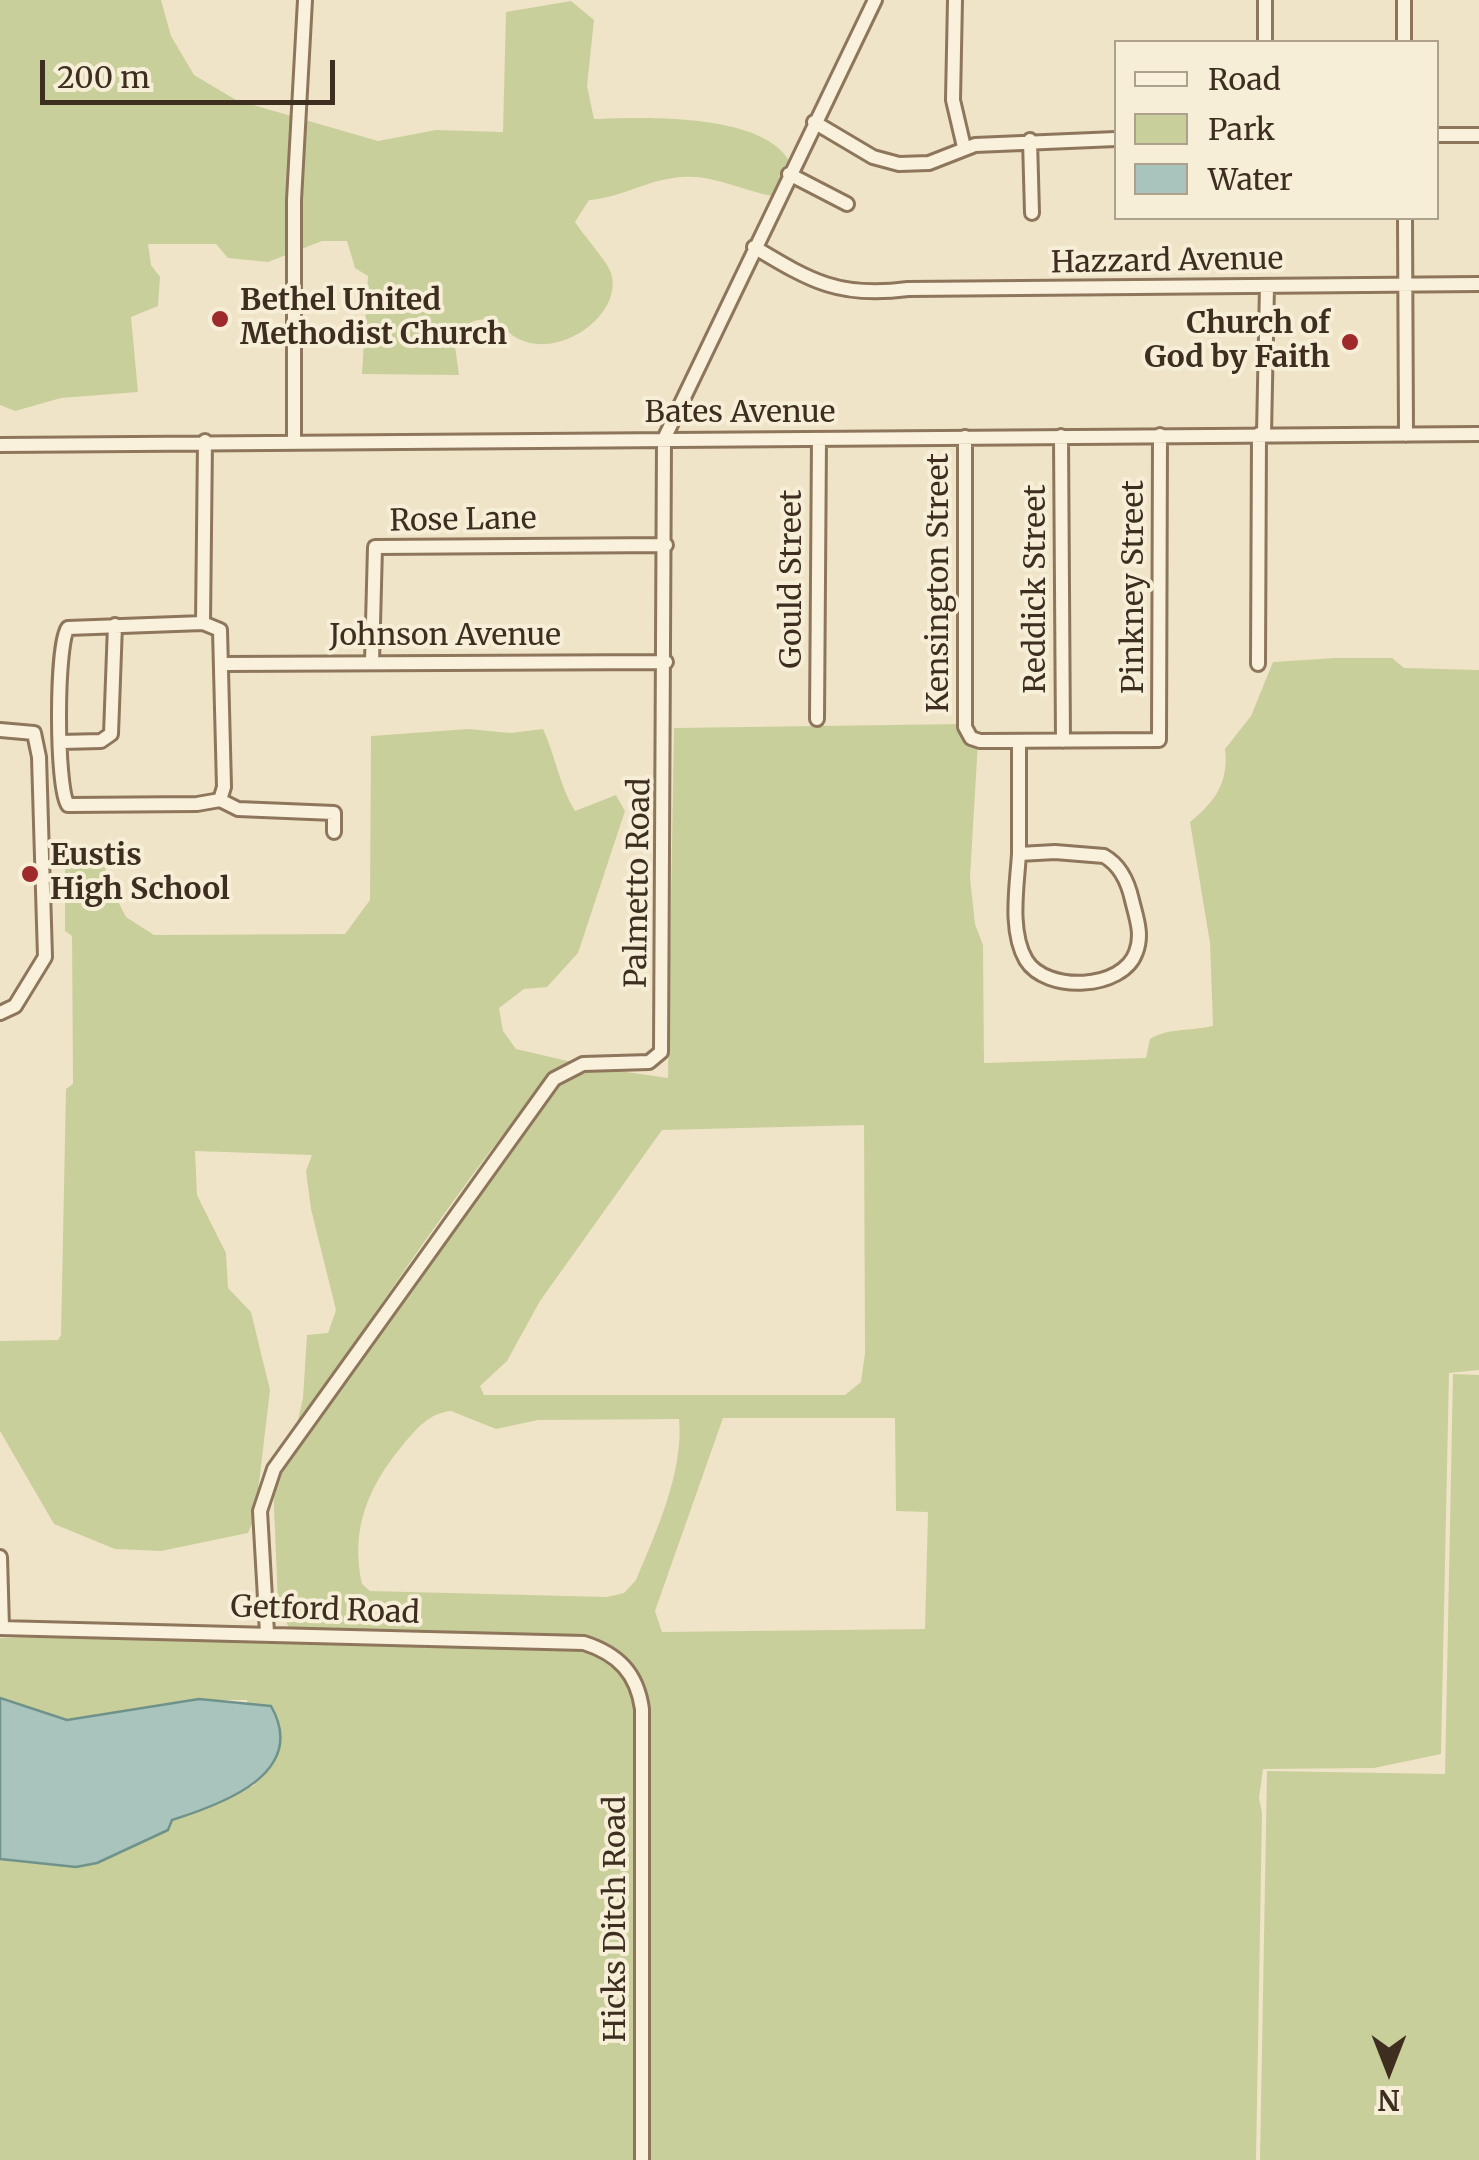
<!DOCTYPE html>
<style>
body{margin:0}
#map{position:relative;width:1479px;height:2160px;overflow:hidden;background:#f0e4c8;font-family:Merriweather,serif}
canvas{display:block}
.legend{position:absolute;left:1114px;top:40px;width:325px;height:180px;box-sizing:border-box;background:#f7eed8;border:2px solid #ada18e;margin:0;padding:12px 18px;list-style:none;font-size:30px;color:#3d2e20}
.legend li{display:flex;align-items:center;gap:20px;height:50px}
.legend b{width:50px;border:2px solid #ada18e}
.north{position:absolute;left:1339px;top:2020px;width:100px;height:100px;-webkit-text-stroke:8px #f7eed8;paint-order:stroke;rotate:180deg;font-size:28px;font-weight:700;line-height:40px;text-align:center;color:#3d2e20}
.north::after{content:'';display:block;margin:auto;width:35px;height:45px;background:#3d2e20;clip-path:polygon(50% 0,100% 100%,50% 72%,0 100%)}
.scale{position:absolute;left:40px;top:60px;width:295px;height:45px;box-sizing:border-box;border:5px solid #3d2e20;border-top:0;padding-left:12px;font-size:30px;line-height:35px;white-space:nowrap;color:#3d2e20;-webkit-text-stroke:8px #f7eed8;paint-order:stroke}
</style>
<div id="map">
<canvas width="1479" height="2160"></canvas>
<ul class="legend">
<li><b style="height:12px;background:#faf1dc"></b>Road</li>
<li><b style="height:28px;background:#c9cf9b"></b>Park</li>
<li><b style="height:28px;background:#a9c4bc"></b>Water</li>
</ul>
<div class="north">N</div>
<div class="scale">200 m</div>
</div>
<script>
const c = document.querySelector('canvas').getContext('2d');
c.lineJoin = 'round';
function fillPath(path, color) { c.fillStyle = color; c.fill(path, 'evenodd'); }
function trace(path, color, width, dash) { c.strokeStyle = color; c.lineWidth = width; c.lineCap = dash ? 'butt' : 'round'; c.setLineDash(dash || []); c.stroke(path); }
function write(font, color, halo, rows, align = 'center') {
  c.font = font + ' Merriweather,serif'; c.lineWidth = 8; c.setLineDash([]); c.textBaseline = 'middle'; c.strokeStyle = halo; c.fillStyle = color; for (const [text, x, y, turn = 0] of rows) {
    c.save(); c.translate(x, y); c.rotate((+turn || 0) * Math.PI / 180); c.textAlign = isNaN(turn) ? turn : align; if (halo) c.strokeText(text, 0, 0); c.fillText(text, 0, 0); c.restore();
  }
}
const green = new Path2D(`
 M 0,0 L 161,0 L 171,36 L 194,75 L 236,100 L 378,141 L 436,130 L 503,132 L 506,12 L 571,1 L 594,20 L 587,86 L 594,119 C 643,117 759,113 788,159 L 773,196 C 738,190 710,172 673,178 C 644,182 619,198 589,200 L 575,222 C 583,235 608,262 611,273 C 626,320 538,376 499,322 C 476,316 468,321 454,339 L 459,375 L 362,374 L 368,276 L 355,268 L 347,241 L 322,241 L 268,262 L 228,258 L 216,244 L 148,244 L 151,265 L 160,277 L 158,306 L 131,317 L 138,392 L 61,398 L 15,411 L 0,405 Z
 M 1335,658 L 1392,658 L 1404,668 L 1479,670 L 1479,1370 L 1449,1373 L 1441,1754 L 1374,1768 L 1263,1769 L 1259,1798 L 1262,1813 L 1256,2160 L 647,2160 L 645,1693 C 634,1663 617,1648 586,1637 L 289,1628 L 278,1604 L 273,1483 L 278,1472 L 558,1083 L 599,1068 L 668,1078 L 674,728 L 963,724 L 978,741 L 970,878 L 975,924 L 983,945 L 984,1063 L 1146,1058 L 1150,1039 C 1167,1028 1192,1031 1213,1026 L 1210,943 L 1190,822 C 1215,802 1229,782 1225,749 L 1251,716 L 1273,662 ZM 864,1125 L 865,1353 L 861,1382 L 845,1395 L 484,1395 L 480,1386 L 507,1361 L 540,1301 L 662,1130 ZM 451,1411 L 496,1429 L 538,1420 L 679,1419 C 684,1471 656,1532 636,1580 L 624,1593 L 607,1597 L 370,1591 L 362,1584 C 350,1530 368,1487 402,1446 C 416,1429 429,1413 451,1411 ZM 723,1418 L 895,1418 L 896,1511 L 928,1512 L 925,1629 L 662,1632 L 655,1611 Z
 M 468,729 L 510,733 L 543,729 C 556,757 559,785 575,811 L 616,795 L 625,811 L 578,953 L 547,987 L 524,989 L 499,1008 L 503,1031 L 516,1049 L 572,1062 C 527,1080 338,1370 296,1429 L 303,1398 L 307,1335 L 328,1333 L 336,1310 L 311,1209 L 306,1171 L 312,1155 L 195,1151 L 197,1195 L 226,1253 L 228,1288 L 251,1312 L 270,1390 L 255,1517 L 248,1533 L 161,1551 L 115,1549 L 54,1524 L 0,1431 L 0,1341 L 58,1340 L 61,1335 L 66,1089 L 73,1084 L 72,936 L 65,931 L 65,846 L 102,852 L 108,882 L 126,917 L 154,935 L 345,934 L 370,900 L 371,736 Z
 M 1453,1374 L 1479,1375 L 1479,2160 L 1260,2160 L 1267,1771 L 1445,1774 Z
 M 88,1636 L 584,1648 C 617,1659 629,1677 637,1710 L 637,2160 L 0,2160 L 0,1859 L 76,1867 L 97,1863 L 167,1830 L 172,1820 L 255,1785 L 247,1700 L 199,1700 L 67,1720 L 0,1698 L 0,1638 Z`);
const water = new Path2D(`
 M 0,1698 L 67,1720 L 199,1699 L 271,1706 C 309,1773 223,1804 172,1820 L 168,1830 L 97,1863 L 76,1867 L 0,1859 Z`);
const minor = new Path2D(`
 M 955,0 L 953,100 L 964,147
 M 1265,0 L 1265,42
 M 1404,0 L 1404,42
 M 814,122 L 873,157 L 899,164 L 929,163 L 975,145 L 1116,139
 M 1436,135 L 1479,135
 M 1030,140 L 1032,213
 M 789,174 L 847,204
 M 1405,218 L 1406,435
 M 754,247 C 812,282 840,298 908,289 L 1479,284
 M 1264,434 L 1267,286
 M 1061,436 L 1063,741
 M 965,437 L 965,727 L 971,738 L 980,741 L 1159,740 L 1160,435
 M 294,440 L 294,200 L 305,0
 M 0,445 L 1479,434
 M 203,623 L 205,441
 M 372,662 L 375,547 L 666,545
 M 223,664 L 666,662
 M 1258,664 L 1259,434
 M 817,719 L 819,439
 M 0,730 L 34,733 L 39,757 L 45,957 L 15,1006 L 0,1013
 M 61,742 L 101,741 L 111,734 L 115,625
 M 220,800 L 224,787 L 220,630 L 203,623 L 68,628 C 56,644 56,788 68,805 L 197,804 L 220,800 L 238,809 L 334,813 L 334,832
 M 1055,852 L 1104,856 C 1120,865 1128,882 1132,900 C 1136,917 1143,934 1136,952 C 1123,990 1046,993 1026,960 C 1009,931 1017,886 1019,854 Z
 M 1019,854 L 1019,741
 M 0,1557 L 2,1628
 M 0,1628 L 584,1643 C 618,1654 637,1673 642,1709 L 642,2160
 M 267,1633 L 260,1511 L 274,1469 L 554,1079 L 583,1064 L 649,1062 L 661,1052 L 664,439 L 875,0`);
const markers = [
 [220,319,10,"#9e2a2b"],
 [1350,342,10,"#9e2a2b"],
 [30,874,10,"#9e2a2b"]
];
const streetNames = [
 ["Hazzard Avenue",1167,262,-1],
 ["Bates Avenue",740,414],
 ["Rose Lane",463,521,-1],
 ["Gould Street",793,579,-90],
 ["Kensington Street",940,583,-90],
 ["Pinkney Street",1135,587,-90],
 ["Reddick Street",1037,589,-90],
 ["Johnson Avenue",445,637],
 ["Palmetto Road",639,883,-89],
 ["Getford Road",325,1611,2],
 ["Hicks Ditch Road",617,1919,-90]
];
const poiNames = [
 ["Bethel United",240,302],
 ["Methodist Church",240,336],
 ["Church of",1330,325,"right"],
 ["God by Faith",1330,359,"right"],
 ["Eustis",50,857],
 ["High School",50,891]
];
fillPath(green, '#c9cf9b');
fillPath(water, '#a9c4bc');
trace(water, '#6f938a', 2.5);
trace(minor, '#8d765c', 18);
trace(minor, '#faf1dc', 12);
for (const [x, y, r, color] of markers) { const dot = new Path2D(); dot.arc(x, y, r, 0, 2 * Math.PI); c.fillStyle = color; c.fill(dot); trace(dot, '#f7eed8', 4); }
write('30px', '#3d2e20', '#f7eed8', streetNames);
write('bold 30px', '#3d2e20', '#f7eed8', poiNames, 'left');
</script>
